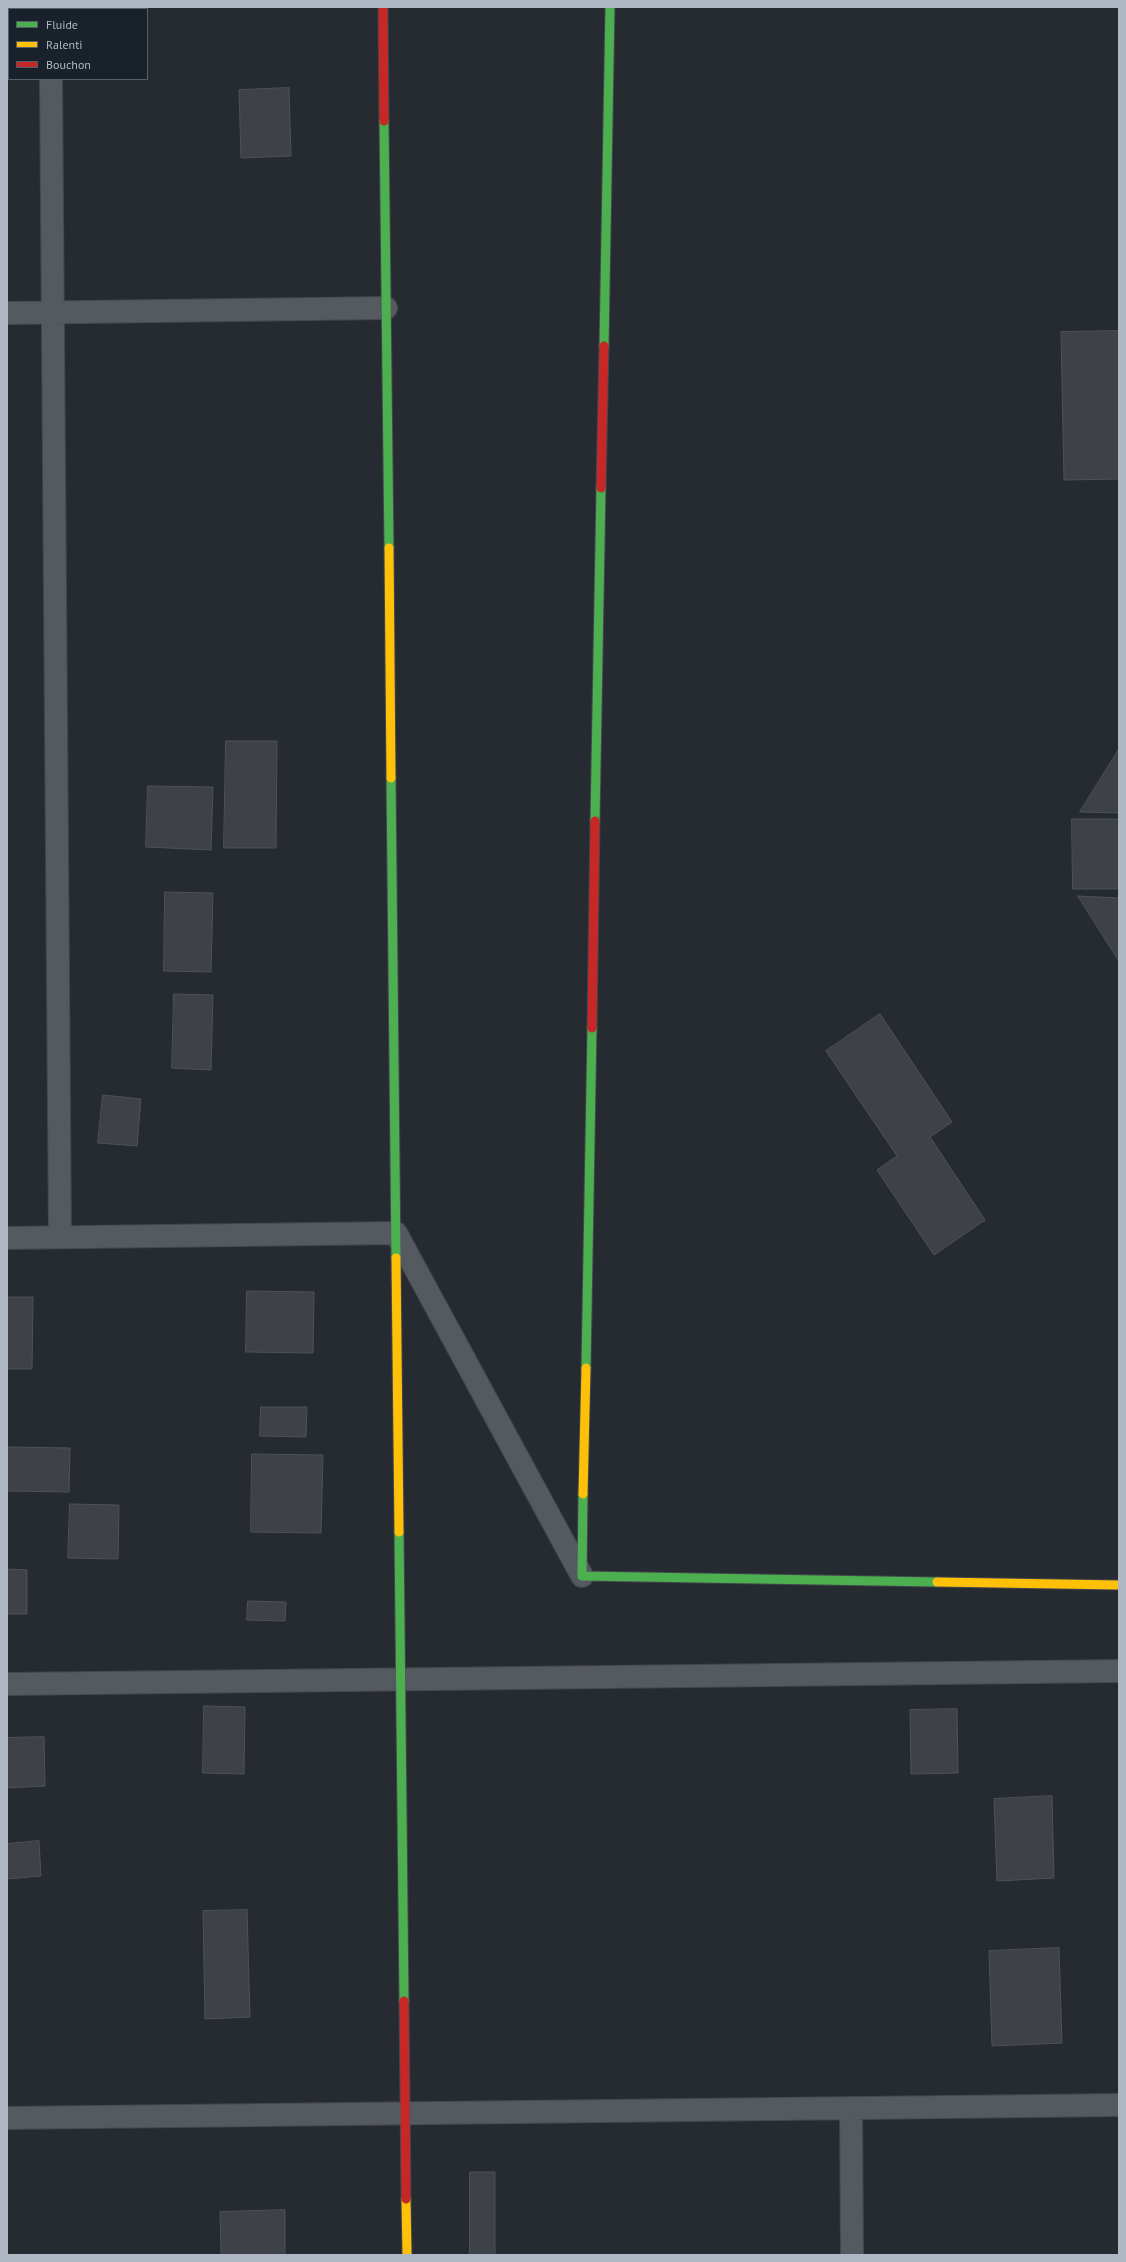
<!DOCTYPE html>
<style>
body{margin:0}
#map{position:relative;width:1126px;height:2262px;overflow:hidden;background:#262b31;font-family:"PT Sans",sans-serif}
canvas{display:block}
.frame{position:absolute;inset:0;border:8px solid #aeb7c3;pointer-events:none}
.legend{position:absolute;left:8px;top:8px;width:140px;height:72px;box-sizing:border-box;background:#19222b;border:1px solid #555e68;margin:0;padding:5px 7px;list-style:none;font-size:12px;color:#aeb7c3}
.legend li{display:flex;align-items:center;gap:8px;height:20px}
.legend b{width:20px;border:1px solid #555e68}
</style>
<div id="map">
<canvas width="1126" height="2262"></canvas>
<div class="frame"></div>
<ul class="legend">
<li><b style="height:5px;background:#4caf50"></b>Fluide</li>
<li><b style="height:5px;background:#ffc107"></b>Ralenti</li>
<li><b style="height:5px;background:#c62828"></b>Bouchon</li>
</ul>
</div>
<script>
const c = document.querySelector('canvas').getContext('2d');
c.lineJoin = 'round';
function fillPath(path, color) { c.fillStyle = color; c.fill(path, 'evenodd'); }
function trace(path, color, width, dash) { c.strokeStyle = color; c.lineWidth = width; c.lineCap = dash ? 'butt' : 'round'; c.setLineDash(dash || []); c.stroke(path); }
const building = new Path2D(`
 M 289,88 L 291,156 L 241,158 L 239,90 Z
 M 1119,331 L 1119,479 L 1064,480 L 1061,332 Z
 M 226,741 L 277,741 L 276,848 L 224,848 Z
 M 1119,749 L 1119,813 L 1080,812 Z
 M 148,786 L 213,787 L 211,850 L 146,847 Z
 M 1072,819 L 1119,819 L 1119,889 L 1073,889 Z
 M 165,892 L 213,893 L 211,972 L 164,971 Z
 M 1078,896 L 1119,898 L 1119,961 Z
 M 174,994 L 213,995 L 211,1070 L 172,1068 Z
 M 880,1014 L 952,1122 L 930,1137 L 985,1220 L 934,1255 L 877,1170 L 897,1156 L 826,1051 Z
 M 103,1095 L 141,1099 L 137,1146 L 98,1143 Z
 M 247,1291 L 314,1292 L 313,1353 L 246,1352 Z
 M 7,1297 L 33,1297 L 32,1369 L 7,1369 Z
 M 261,1407 L 307,1407 L 306,1437 L 260,1436 Z
 M 7,1447 L 70,1448 L 69,1492 L 7,1491 Z
 M 252,1454 L 323,1455 L 321,1533 L 251,1532 Z
 M 70,1504 L 119,1505 L 118,1559 L 68,1558 Z
 M 7,1569 L 27,1570 L 27,1614 L 7,1614 Z
 M 248,1601 L 286,1602 L 285,1621 L 247,1620 Z
 M 204,1706 L 245,1707 L 244,1774 L 203,1773 Z
 M 957,1709 L 958,1773 L 911,1774 L 910,1710 Z
 M 44,1737 L 45,1786 L 7,1788 L 7,1738 Z
 M 1052,1796 L 1054,1878 L 997,1881 L 994,1799 Z
 M 39,1841 L 41,1876 L 7,1879 L 7,1844 Z
 M 247,1910 L 250,2017 L 205,2019 L 203,1911 Z
 M 1059,1948 L 1062,2043 L 992,2046 L 989,1951 Z
 M 470,2172 L 495,2172 L 495,2255 L 470,2255 Z
 M 285,2210 L 285,2255 L 221,2255 L 220,2212 Z`);
const street = new Path2D(`
 M 50,7 L 50,9
 M 51,79 L 60,1237
 M 7,313 L 386,308
 M 7,1238 L 396,1233 L 582,1576
 M 7,1684 L 1119,1671
 M 851,2108 L 852,2255
 M 7,2118 L 1119,2105`);
const fast = new Path2D(`
 M 384,121 L 389,548
 M 604,346 L 610,7
 M 391,778 L 396,1258
 M 595,821 L 601,488
 M 586,1368 L 592,1028
 M 583,1494 L 582,1576 L 937,1582
 M 399,1532 L 404,2001`);
const slow = new Path2D(`
 M 389,548 L 391,778
 M 396,1258 L 399,1532
 M 583,1494 L 586,1368
 M 937,1582 L 1119,1585
 M 406,2199 L 407,2255`);
const jam = new Path2D(`
 M 383,7 L 384,121
 M 601,488 L 604,346
 M 592,1028 L 595,821
 M 404,2001 L 406,2199`);
fillPath(building, '#3e4248');
trace(building, '#4d5259', 1);
trace(street, '#43474c', 24);
trace(fast, '#43474c', 11);
trace(slow, '#43474c', 11);
trace(jam, '#43474c', 11);
trace(street, '#555960', 22);
trace(fast, '#4caf50', 9);
trace(slow, '#ffc107', 9);
trace(jam, '#c62828', 9);
</script>
